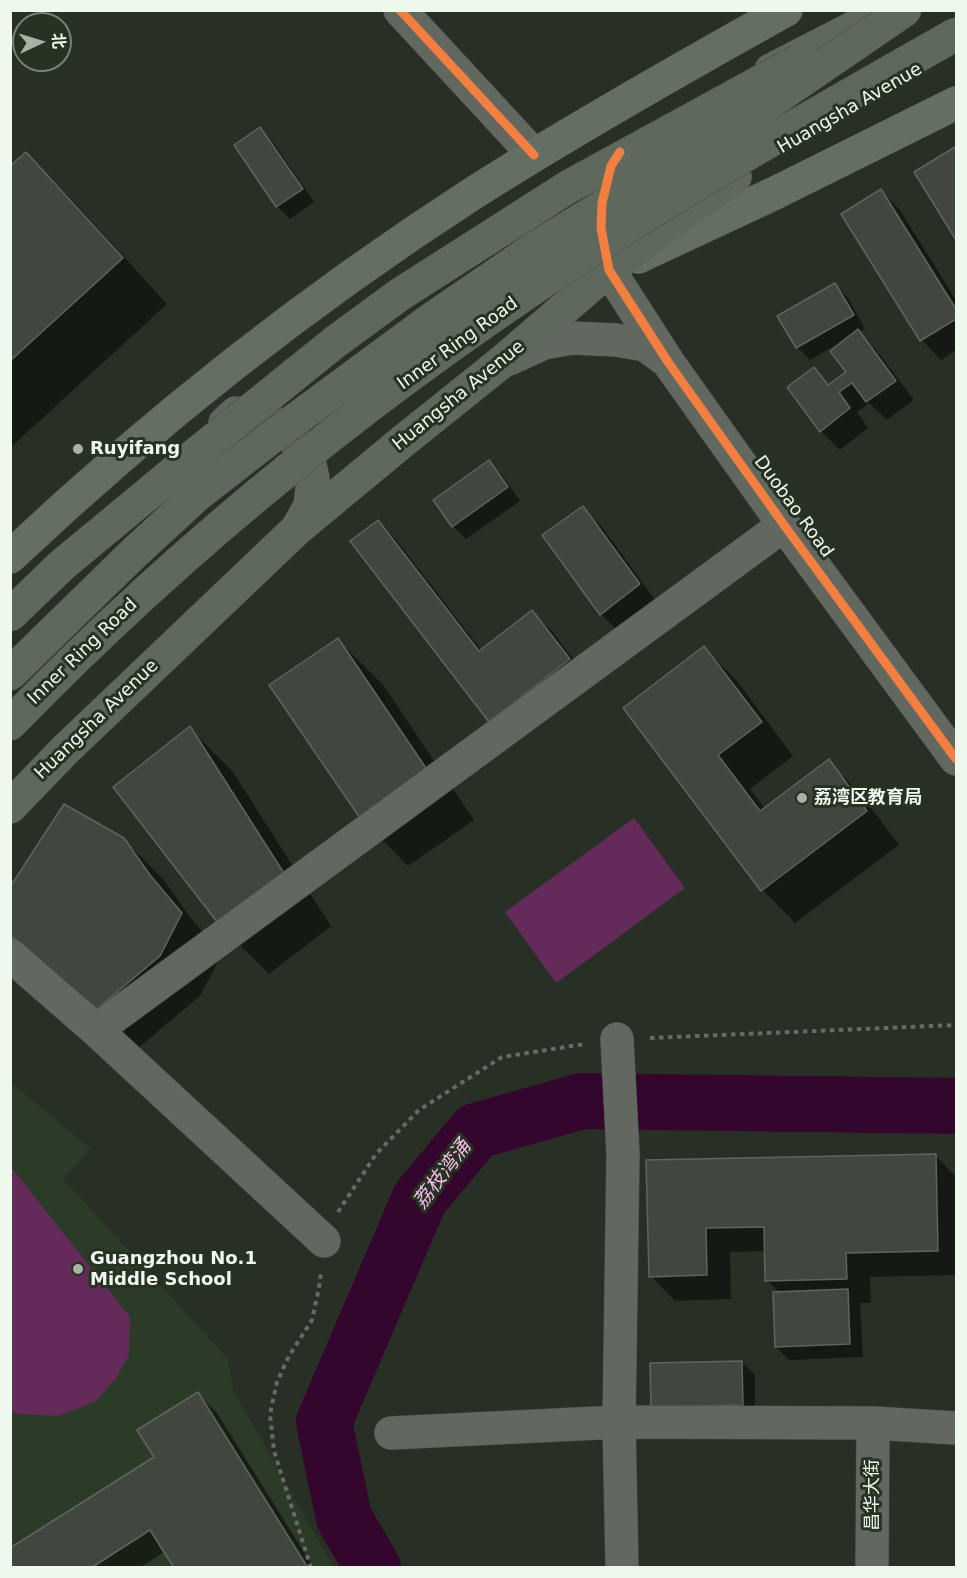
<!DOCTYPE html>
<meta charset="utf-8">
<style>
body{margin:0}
#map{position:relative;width:967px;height:1578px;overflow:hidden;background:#283026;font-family:"DejaVu Sans","Noto Sans SC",sans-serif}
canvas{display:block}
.frame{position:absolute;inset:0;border:12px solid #eff8ed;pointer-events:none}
.north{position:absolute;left:12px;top:12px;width:60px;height:60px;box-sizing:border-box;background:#263323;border:2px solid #768274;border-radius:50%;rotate:86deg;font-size:16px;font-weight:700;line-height:24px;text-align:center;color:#eff8ed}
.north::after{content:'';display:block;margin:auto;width:21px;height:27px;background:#a9b2a7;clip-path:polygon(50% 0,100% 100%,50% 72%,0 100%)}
</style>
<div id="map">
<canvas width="967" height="1578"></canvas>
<div class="frame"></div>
<div class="north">北</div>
</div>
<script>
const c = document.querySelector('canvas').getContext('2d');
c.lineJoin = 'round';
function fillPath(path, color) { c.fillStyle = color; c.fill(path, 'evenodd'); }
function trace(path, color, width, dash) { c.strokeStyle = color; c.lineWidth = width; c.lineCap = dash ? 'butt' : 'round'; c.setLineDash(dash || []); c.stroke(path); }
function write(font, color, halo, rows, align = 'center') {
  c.font = font + ' "DejaVu Sans","Noto Sans SC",sans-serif'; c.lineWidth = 6; c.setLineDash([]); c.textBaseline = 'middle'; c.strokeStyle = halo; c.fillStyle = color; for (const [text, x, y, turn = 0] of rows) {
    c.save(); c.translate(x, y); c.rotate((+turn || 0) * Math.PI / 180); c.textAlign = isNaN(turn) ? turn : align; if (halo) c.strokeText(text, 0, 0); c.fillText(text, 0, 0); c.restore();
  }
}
const built = new Path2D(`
 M 10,1082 L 91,1149 L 63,1179 L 228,1359 L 233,1390 L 333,1567 L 11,1567 Z`);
const green = new Path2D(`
 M 634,818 L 685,888 L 556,983 L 505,912 Z
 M 11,1167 L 130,1317 L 129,1355 L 116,1378 L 96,1401 L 58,1416 L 17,1414 L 11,1410 Z`);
const shadow = new Path2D(`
 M 260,129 L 273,142 L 314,202 L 290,219 L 277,206 Z
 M 954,149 L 956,151 L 956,237 L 916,173 Z
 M 26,154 L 71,199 L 167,304 L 10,448 L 10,168 Z
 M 881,191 L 900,210 L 956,300 L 956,350 L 941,360 L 922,340 L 843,215 Z
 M 835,285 L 848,298 L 865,329 L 859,332 L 877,351 L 914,400 L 887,420 L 869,403 L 857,412 L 868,428 L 840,450 L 821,431 L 814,369 L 830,385 L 848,372 L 837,347 L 836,345 L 810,360 L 797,347 Z
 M 489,462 L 502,475 L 520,501 L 466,539 L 453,526 L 435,501 Z
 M 583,508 L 602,527 L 658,604 L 620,633 L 601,614 Z
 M 378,522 L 397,541 L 482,651 L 532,612 L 552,631 L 588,679 L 509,740 Z
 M 338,640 L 383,685 L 474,820 L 408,866 L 363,820 Z
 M 704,648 L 737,681 L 793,756 L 750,789 L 765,809 L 828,761 L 861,794 L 899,845 L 795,923 L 763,890 L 625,708 Z
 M 189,728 L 233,772 L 331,926 L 269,974 L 225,930 Z
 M 123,839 L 164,880 L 190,917 L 222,954 L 200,996 L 138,1048 L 33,958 L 10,936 L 10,890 Z
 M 935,1155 L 956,1177 L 956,1275 L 870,1277 L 871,1303 L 860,1303 L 863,1357 L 789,1360 L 776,1347 L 780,1293 L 767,1280 L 766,1251 L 730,1252 L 731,1299 L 675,1301 L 651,1276 L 648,1162 Z
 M 742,1362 L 755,1375 L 755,1418 L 666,1419 Z
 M 197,1393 L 217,1413 L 314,1568 L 175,1568 L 165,1551 L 140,1568 L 10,1568 L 156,1457 Z`);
const river = new Path2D(`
 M 373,1568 L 344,1518 L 324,1422 L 420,1198 L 476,1131 L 582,1101 L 956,1106`);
const building = new Path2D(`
 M 260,127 L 303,189 L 276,207 L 234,145 Z
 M 955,147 L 956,150 L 956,240 L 914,172 Z
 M 26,152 L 123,258 L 10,361 L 10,166 Z
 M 881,189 L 956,309 L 956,319 L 920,341 L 841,214 Z
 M 835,283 L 854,315 L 796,348 L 777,316 Z
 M 858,329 L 896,381 L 866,402 L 852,383 L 839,392 L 850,408 L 820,432 L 787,387 L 814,367 L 828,385 L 846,372 L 830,351 Z
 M 489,460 L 508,487 L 452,527 L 433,500 Z
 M 583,506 L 640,584 L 600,615 L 542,535 Z
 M 378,520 L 479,651 L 532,610 L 570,659 L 489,722 L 350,541 Z
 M 338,638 L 430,774 L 362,821 L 269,685 Z
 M 704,646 L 762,722 L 718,755 L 760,811 L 829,759 L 867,811 L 761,891 L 623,708 Z
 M 190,726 L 289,881 L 224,931 L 113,787 Z
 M 64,804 L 124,838 L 150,875 L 182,913 L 160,956 L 97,1009 L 10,935 L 10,887 Z
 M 936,1154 L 938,1251 L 846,1253 L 847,1279 L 765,1281 L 764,1227 L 706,1228 L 707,1275 L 649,1277 L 646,1160 Z
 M 848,1289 L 850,1344 L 775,1347 L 773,1292 Z
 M 742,1361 L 743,1405 L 651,1407 L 650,1363 Z
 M 198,1392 L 308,1568 L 174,1568 L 150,1530 L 91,1568 L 10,1568 L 10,1548 L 154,1457 L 137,1430 Z`);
const path = new Path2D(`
 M 650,1038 L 956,1025
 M 338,1212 L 376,1154 L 419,1110 L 502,1057 L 585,1044
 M 311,1568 L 274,1451 L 270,1414 L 277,1382 L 289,1356 L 312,1320 L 319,1288 L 321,1273`);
const minor = new Path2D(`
 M 400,10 L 534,155
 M 603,243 L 609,270 L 668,362 L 784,525 L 956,759
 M 509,359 L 544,343 L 572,338 L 616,340 L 645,345 L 667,361
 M 10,955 L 96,1030 L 324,1241
 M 96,1030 L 784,525
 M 617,1039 L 623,1154 L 619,1422 L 622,1568
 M 391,1433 L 619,1422 L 873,1423 L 956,1428
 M 872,1568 L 873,1423`);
const major = new Path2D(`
 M 638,257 L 775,193 L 956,103
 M 10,557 C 152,423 308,300 472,194 C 574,129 680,69 786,10`);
const highway = new Path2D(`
 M 771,70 L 874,17
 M 225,423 L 236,413 L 265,417 L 278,425 L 294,439 L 309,460 L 313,479 L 310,506 L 298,527
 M 10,807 L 65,750 L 297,529 L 402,442 L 503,361 L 609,270 L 668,225 L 735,177`);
const highwayBridge = new Path2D(`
 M 10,615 L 62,565 L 196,454 L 335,342 L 399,295 L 568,187 L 800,60
 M 10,674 L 135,552 L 197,495 L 269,439 L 433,318 L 535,248 L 753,114 L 905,10
 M 10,724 C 192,536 400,371 621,231 C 730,162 844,98 956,34`);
const cycleway = new Path2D(`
 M 400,10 L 534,155
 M 620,152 L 611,166 L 602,203 L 601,228 L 609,270 L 668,362 L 784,525 L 956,759`);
const markers = [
 [78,449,6,"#a9b2a7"],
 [802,798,6,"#a9b2a7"],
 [78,1269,6,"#a9b2a7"]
];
const streetNames = [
 ["Huangsha Avenue",850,109,-30],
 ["Inner Ring Road",458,344,-36],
 ["Huangsha Avenue",459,396,-39],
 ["Duobao Road",793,507,54],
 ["Inner Ring Road",83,652,-44],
 ["Huangsha Avenue",97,720,-44],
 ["昌华大街",873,1495,-90]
];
const poiNames = [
 ["Ruyifang",90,449],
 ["荔湾区教育局",814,798],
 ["Guangzhou No.1",90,1259],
 ["Middle School",90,1280]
];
const waterNames = [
 ["荔枝湾涌",443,1175,-53]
];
fillPath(built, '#2b3b28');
fillPath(green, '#642b5a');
fillPath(shadow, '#0007');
trace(river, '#34052d', 56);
fillPath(building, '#41473f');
trace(building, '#5e655d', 1.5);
trace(minor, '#464d44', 34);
trace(major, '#464d44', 34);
trace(highway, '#464d44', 34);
trace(path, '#666b65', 4, [4.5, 4.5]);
trace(minor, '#626760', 33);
trace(major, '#656e63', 33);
trace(highway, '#5f685d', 33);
trace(highwayBridge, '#464d44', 34, []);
trace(highwayBridge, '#5f685d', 33);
trace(cycleway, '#f27e40', 9);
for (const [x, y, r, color] of markers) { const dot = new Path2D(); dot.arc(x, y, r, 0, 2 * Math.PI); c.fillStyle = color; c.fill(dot); trace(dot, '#263323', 2); }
write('18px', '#eff8ed', '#263323', streetNames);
write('bold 18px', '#eff8ed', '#263323', poiNames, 'left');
write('italic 20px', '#f8bcea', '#263323', waterNames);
</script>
